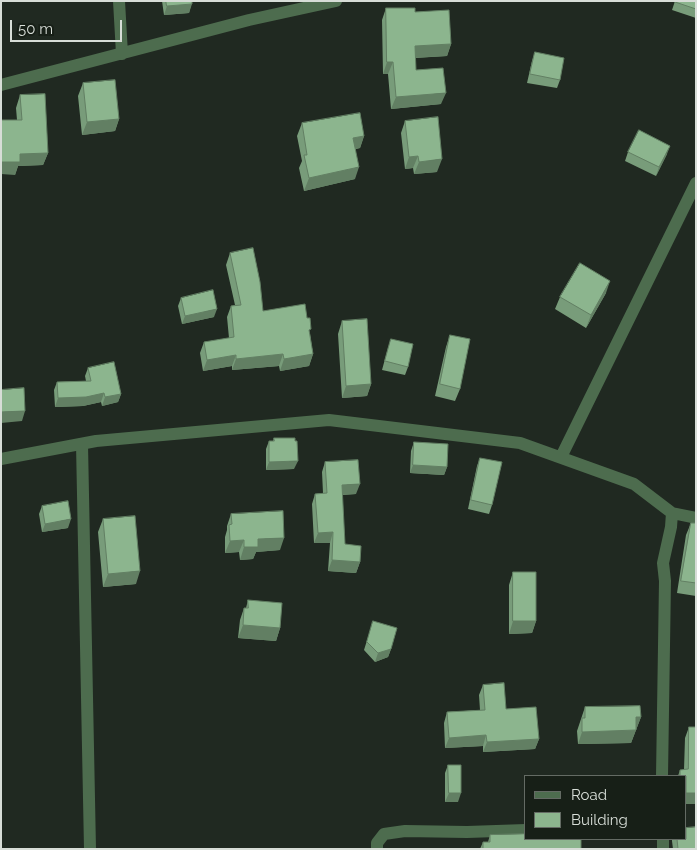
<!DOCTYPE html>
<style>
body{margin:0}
#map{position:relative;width:697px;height:850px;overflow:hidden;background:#202921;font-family:Raleway,sans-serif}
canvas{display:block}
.frame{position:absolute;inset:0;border:2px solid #d7ddd7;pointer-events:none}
.legend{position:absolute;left:524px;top:775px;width:162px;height:65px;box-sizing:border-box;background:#171f17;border:1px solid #646b64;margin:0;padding:6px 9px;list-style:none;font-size:15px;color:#d7ddd7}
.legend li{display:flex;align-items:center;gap:10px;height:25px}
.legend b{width:25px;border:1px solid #646b64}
.scale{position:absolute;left:10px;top:20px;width:112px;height:22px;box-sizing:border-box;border:2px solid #d7ddd7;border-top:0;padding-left:6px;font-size:15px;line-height:18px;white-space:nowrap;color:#d7ddd7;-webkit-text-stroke:4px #171f17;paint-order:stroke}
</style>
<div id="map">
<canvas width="697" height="850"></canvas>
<div class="frame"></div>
<ul class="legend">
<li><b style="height:6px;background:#4d6c4e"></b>Road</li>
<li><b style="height:14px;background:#8cb58e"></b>Building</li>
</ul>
<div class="scale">50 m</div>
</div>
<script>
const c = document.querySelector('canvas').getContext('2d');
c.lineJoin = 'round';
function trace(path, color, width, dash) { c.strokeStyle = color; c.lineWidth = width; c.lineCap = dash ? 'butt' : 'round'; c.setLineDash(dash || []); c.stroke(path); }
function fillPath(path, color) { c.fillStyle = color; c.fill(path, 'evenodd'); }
const minor = new Path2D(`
 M 119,1 L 122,54
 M 1,85 L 249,20 L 336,1
 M 82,444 L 90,849
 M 561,457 L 696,183
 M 1,459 L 96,441 L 329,420 L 520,443 L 634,484 L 672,513 L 696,518
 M 662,776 L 665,581 L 663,563 L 671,527 L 672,513
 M 663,839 L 663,849
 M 377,849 L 377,843 L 384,834 L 405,831 L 467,832 L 526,830`);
const wall = new Path2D(`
 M 162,1 L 192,1 L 189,13 L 164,15 Z
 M 675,1 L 696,1 L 696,18 L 672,10 Z
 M 386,8 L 415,12 L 451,44 L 447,56 L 415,58 L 416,70 L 441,104 L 391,109 L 388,74 L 383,74 L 382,20 Z
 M 535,52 L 560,80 L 557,88 L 527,83 L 532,61 Z
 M 83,83 L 119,119 L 115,131 L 82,135 L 78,96 Z
 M 20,95 L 48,153 L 43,165 L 18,166 L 15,175 L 17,120 L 16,108 Z
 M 405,121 L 437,172 L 414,174 L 413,168 L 405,169 L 401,133 Z
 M 302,123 L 364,136 L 360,148 L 356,149 L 355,179 L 304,191 L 299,168 L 302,161 L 297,136 Z
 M 628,152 L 667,154 L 656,176 L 625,161 Z
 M 230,253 L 263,311 L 310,334 L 313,354 L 309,366 L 280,371 L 279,366 L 232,370 L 232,366 L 203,371 L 200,353 L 204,342 L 229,338 L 227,317 L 231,306 L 235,305 L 226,265 Z
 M 606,293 L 586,328 L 555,309 L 560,297 Z
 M 181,298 L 214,317 L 182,324 L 178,306 Z
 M 342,321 L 371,384 L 367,396 L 342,398 L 338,334 Z
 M 450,335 L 460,389 L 455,401 L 435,396 L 446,347 Z
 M 391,339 L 408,367 L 405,375 L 382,370 L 388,348 Z
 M 88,368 L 121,394 L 118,402 L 102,406 L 101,402 L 83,406 L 55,407 L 54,390 L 57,382 L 86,381 L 85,376 Z
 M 274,438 L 294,469 L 266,470 L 266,449 L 269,441 L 273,441 Z
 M 414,442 L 447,467 L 444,475 L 410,473 L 411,451 Z
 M 480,458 L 492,505 L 489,514 L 468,509 L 477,466 Z
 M 325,462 L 356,494 L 342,495 L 345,544 L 360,562 L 356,573 L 328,571 L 330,543 L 314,543 L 312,504 L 315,494 L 323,493 L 322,472 Z
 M 42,506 L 68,528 L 42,532 L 39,514 Z
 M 231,514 L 280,550 L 256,552 L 253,559 L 240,560 L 239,552 L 225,553 L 225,537 L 227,530 L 227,526 Z
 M 103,519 L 136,584 L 103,587 L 98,532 Z
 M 691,523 L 696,523 L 696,596 L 677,593 L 686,535 Z
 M 513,572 L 536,621 L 532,633 L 509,634 L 509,585 Z
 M 248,600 L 280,628 L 276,641 L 238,638 L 240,620 L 244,608 L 246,608 Z
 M 373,621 L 391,649 L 388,657 L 375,662 L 364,650 Z
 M 483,685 L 506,709 L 539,739 L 535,749 L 483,752 L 483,746 L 445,748 L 444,723 L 447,712 L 480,710 L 479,695 Z
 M 585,707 L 641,717 L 631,743 L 578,744 L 577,731 Z
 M 689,727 L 696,804 L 686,804 L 686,776 L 678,776 L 680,770 L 684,770 L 685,738 Z
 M 448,765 L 458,802 L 445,802 L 445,773 Z
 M 490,835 L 581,849 L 480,849 L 483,842 L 488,842 Z
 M 672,839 L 686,839 L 696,849 L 673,849 L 672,841 Z`);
const shadedWall = new Path2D(`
 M 192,4 L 189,13 L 164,15 L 167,6 Z
 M 451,44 L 447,56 L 411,58 L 415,46 Z
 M 387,62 L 393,62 L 388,74 L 383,74 Z
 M 446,93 L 441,104 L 391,109 L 396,97 Z
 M 119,119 L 115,131 L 82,135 L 87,122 Z
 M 364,136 L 360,148 L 349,150 L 353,138 Z
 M 670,146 L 667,154 L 656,176 L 659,167 Z
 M 48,153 L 43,165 L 18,166 L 15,175 L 1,174 L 1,162 L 20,154 Z
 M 418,156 L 413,168 L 405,169 L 409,157 Z
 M 442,159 L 437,172 L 414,174 L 419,162 Z
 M 359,167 L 355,179 L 304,191 L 309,178 Z
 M 610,281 L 606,293 L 586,328 L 591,315 Z
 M 217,309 L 214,317 L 182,324 L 185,316 Z
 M 283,354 L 279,366 L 232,370 L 236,359 Z
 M 313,354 L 309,366 L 280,371 L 284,359 Z
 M 236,355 L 232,366 L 203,371 L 207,360 Z
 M 371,384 L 367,396 L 342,398 L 346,386 Z
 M 104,393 L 101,402 L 83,406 L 55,407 L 58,398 Z
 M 121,394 L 118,402 L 102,406 L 105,397 Z
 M 25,411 L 22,421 L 1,423 L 1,412 Z
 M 298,461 L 294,469 L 266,470 L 269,462 Z
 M 413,465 L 447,467 L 444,475 L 410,473 Z
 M 360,484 L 356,494 L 338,495 L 342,485 Z
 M 71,519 L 68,528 L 42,532 L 45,524 Z
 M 333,532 L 330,543 L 314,543 L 318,533 Z
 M 284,538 L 280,550 L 256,552 L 253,559 L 240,560 L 244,547 L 258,539 Z
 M 244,540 L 239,552 L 225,553 L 230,541 Z
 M 332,560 L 360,562 L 356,573 L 328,571 Z
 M 140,571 L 136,584 L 103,587 L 108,574 Z
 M 513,621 L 536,621 L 532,633 L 509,634 Z
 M 243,625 L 280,628 L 276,641 L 238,638 Z
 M 391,649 L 388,657 L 375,662 L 378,653 Z
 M 636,717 L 641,717 L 636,730 Z
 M 636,730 L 631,743 L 578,744 L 582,732 Z
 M 486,735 L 483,746 L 445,748 L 449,738 Z
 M 539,739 L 535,749 L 483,752 L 487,742 Z
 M 449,793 L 461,793 L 458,802 L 445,802 Z
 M 686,793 L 696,793 L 696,804 L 686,804 Z`);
const building = new Path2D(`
 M 166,1 L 192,1 L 192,4 L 167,6 Z
 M 676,1 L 696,1 L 696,9 L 675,2 Z
 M 386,8 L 415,8 L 415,12 L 449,10 L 451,44 L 415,46 L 416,70 L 443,68 L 446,93 L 396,97 L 393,62 L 387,62 Z
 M 535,52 L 564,58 L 560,80 L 530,74 Z
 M 115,80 L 119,119 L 87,122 L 83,83 Z
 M 45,94 L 48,153 L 20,154 L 20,162 L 1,162 L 1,120 L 22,120 L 20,95 Z
 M 360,113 L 364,136 L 353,138 L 359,167 L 309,178 L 304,155 L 307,155 L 302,123 Z
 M 438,117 L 442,159 L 419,162 L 418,156 L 409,157 L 405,121 Z
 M 639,130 L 670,146 L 659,167 L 628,152 Z
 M 253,248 L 260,282 L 263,311 L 305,304 L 307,318 L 310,318 L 311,329 L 309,330 L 313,354 L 284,359 L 283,354 L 236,359 L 236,355 L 207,360 L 204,342 L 234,337 L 231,306 L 241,305 L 230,253 Z
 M 580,263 L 610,281 L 591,315 L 560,297 Z
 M 213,290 L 217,309 L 185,316 L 181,298 Z
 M 367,319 L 371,384 L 346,386 L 342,321 Z
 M 450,335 L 470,339 L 460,389 L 440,384 Z
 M 391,339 L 413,344 L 408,367 L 385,361 Z
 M 114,362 L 121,394 L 105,397 L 104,393 L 86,397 L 58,398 L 57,382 L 91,381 L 88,368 Z
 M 24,388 L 25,411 L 1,412 L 1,390 Z
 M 274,438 L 295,438 L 295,441 L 297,441 L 298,461 L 269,462 L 269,441 L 274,441 Z
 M 414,442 L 448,444 L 447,467 L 413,465 Z
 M 480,458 L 502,462 L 492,505 L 471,500 Z
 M 358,460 L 360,484 L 342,485 L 345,544 L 361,546 L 360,562 L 332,560 L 333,532 L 318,533 L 315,494 L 327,493 L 325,462 Z
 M 68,501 L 71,519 L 45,524 L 42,506 Z
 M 283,511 L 284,538 L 258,539 L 258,547 L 244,547 L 244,540 L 230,541 L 229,525 L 232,524 L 231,514 Z
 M 135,516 L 140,571 L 108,574 L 103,519 Z
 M 691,523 L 696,523 L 696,583 L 681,581 Z
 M 513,572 L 536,572 L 536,621 L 513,621 Z
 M 248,600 L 282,603 L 280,628 L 243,625 L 244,608 L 248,608 Z
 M 373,621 L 397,628 L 391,649 L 378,653 L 367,642 Z
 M 504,683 L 506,709 L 536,707 L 539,739 L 487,742 L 486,735 L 449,738 L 447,712 L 485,710 L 483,685 Z
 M 640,706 L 641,717 L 636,717 L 636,730 L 582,732 L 582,718 L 585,718 L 585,707 Z
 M 689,727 L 696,727 L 696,793 L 686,793 L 686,776 L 680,776 L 680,770 L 688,769 Z
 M 448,765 L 461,765 L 461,793 L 449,793 Z
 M 696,827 L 696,849 L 678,849 L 677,839 L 686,839 L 686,828 Z
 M 526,834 L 526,839 L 581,839 L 581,849 L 483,849 L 483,842 L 490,842 L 490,835 Z`);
trace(minor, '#4d6c4e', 12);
fillPath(wall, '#789c7a');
fillPath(shadedWall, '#627f63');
fillPath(building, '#8cb58e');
trace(building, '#627f63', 1);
</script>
